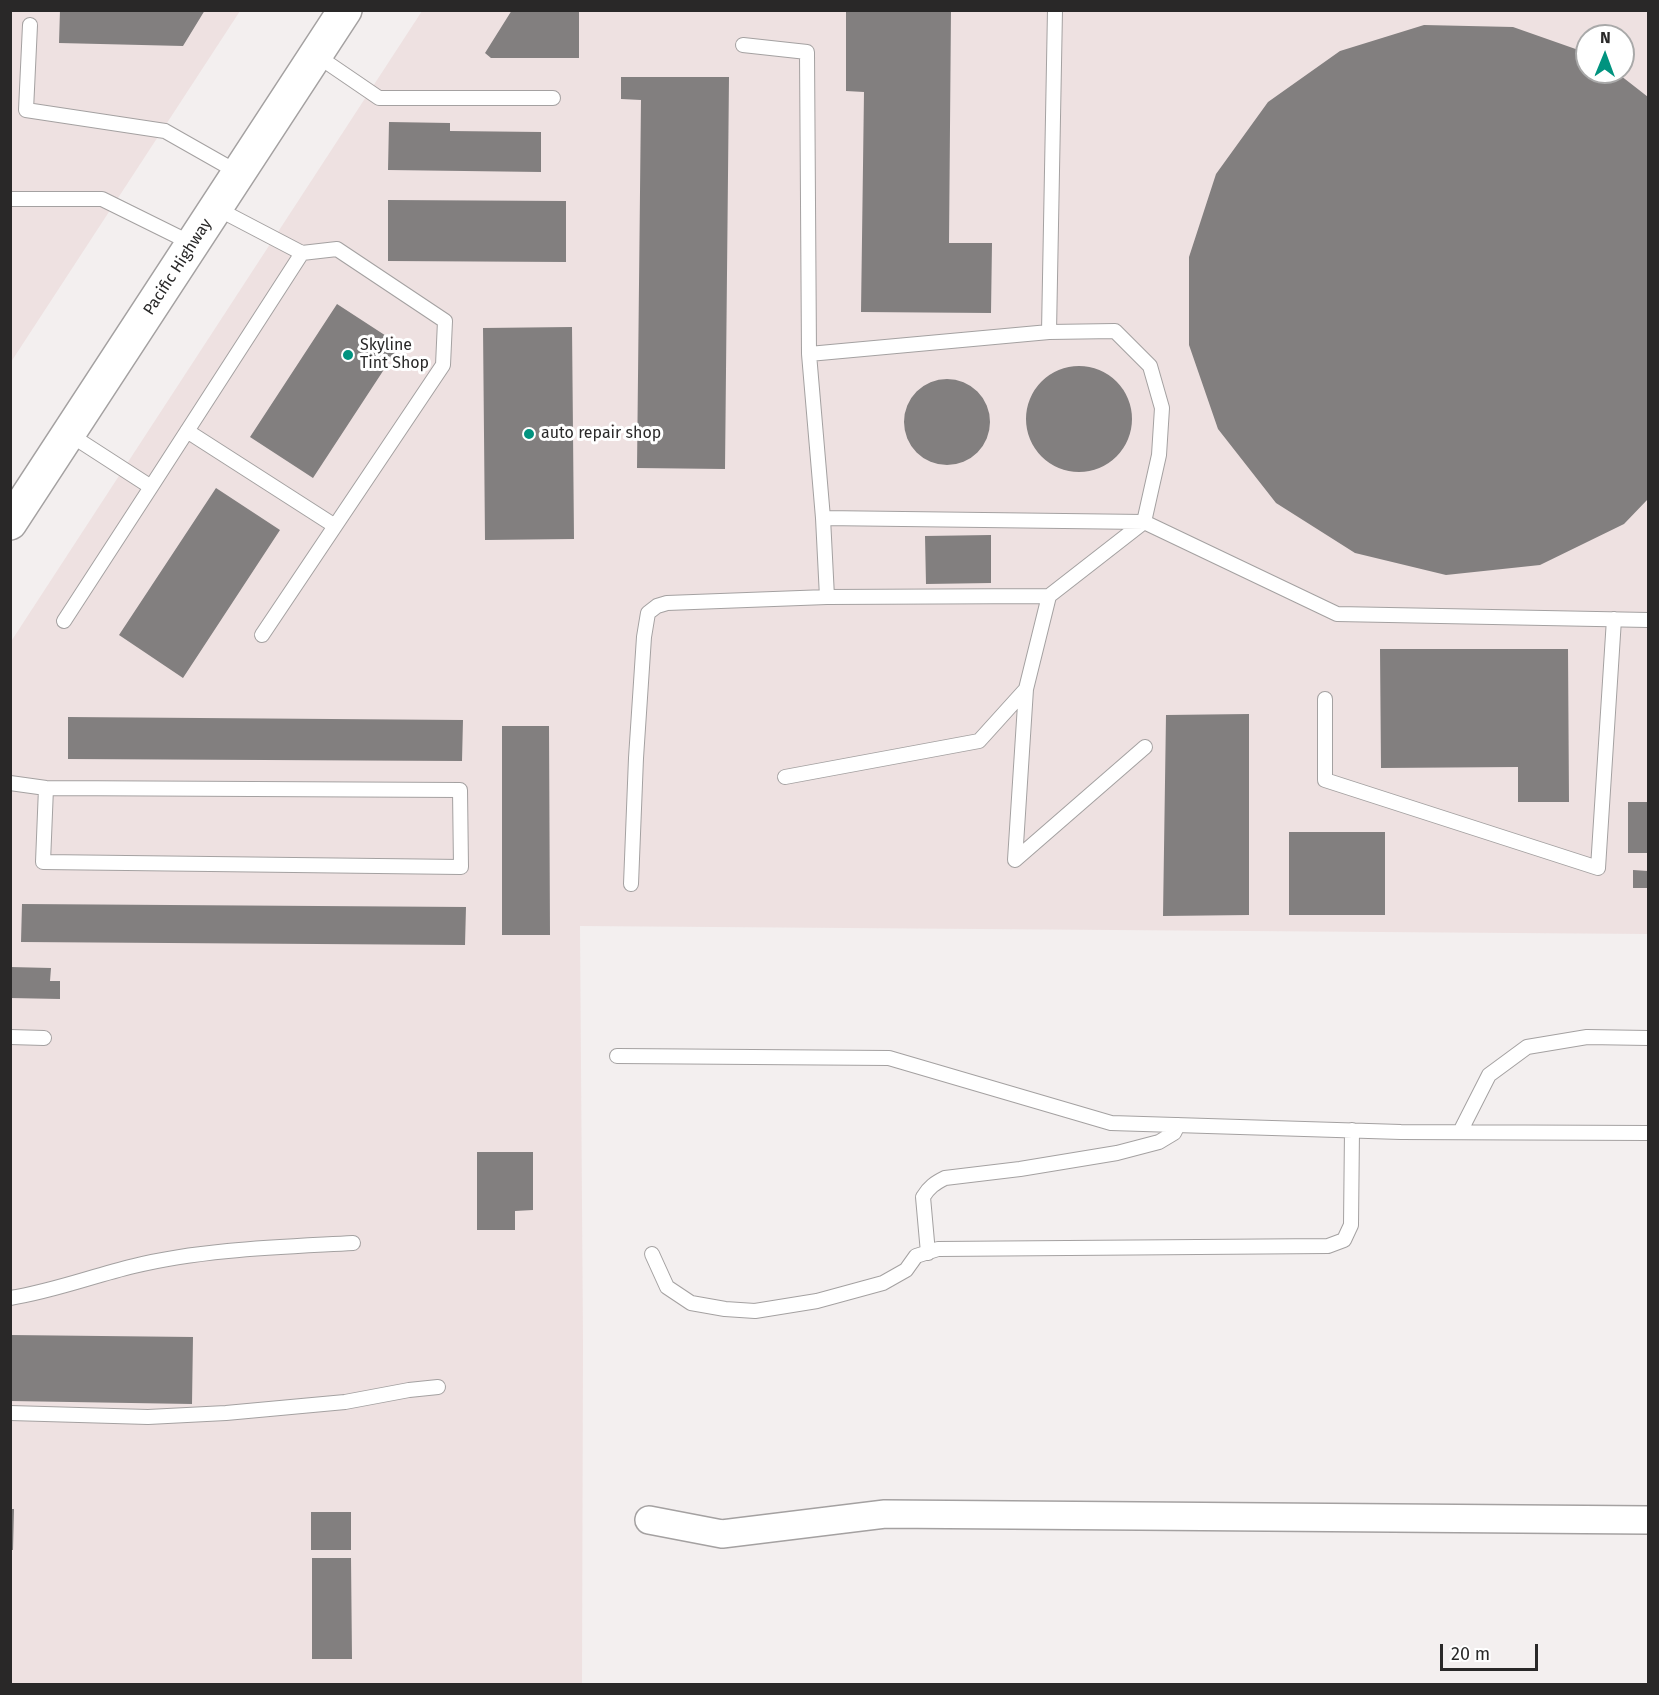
<!DOCTYPE html>
<style>
body{margin:0}
#map{position:relative;width:1659px;height:1695px;overflow:hidden;background:#f3efef;font-family:"Fira Sans",sans-serif}
canvas{display:block}
.frame{position:absolute;inset:0;border:12px solid #292828;pointer-events:none}
.north{position:absolute;left:1575px;top:24px;width:60px;height:60px;box-sizing:border-box;background:#fff;border:2px solid #a9a9a9;border-radius:50%;rotate:1deg;font-size:16px;font-weight:700;line-height:24px;text-align:center;color:#292828}
.north::after{content:'';display:block;margin:auto;width:21px;height:27px;background:#01937f;clip-path:polygon(50% 0,100% 100%,50% 72%,0 100%)}
.scale{position:absolute;left:1440px;top:1644px;width:98px;height:27px;box-sizing:border-box;border:3px solid #292828;border-top:0;padding-left:8px;font-size:18px;line-height:21px;white-space:nowrap;color:#292828;-webkit-text-stroke:4px #fff;paint-order:stroke}
</style>
<div id="map">
<canvas width="1659" height="1695"></canvas>
<div class="frame"></div>
<div class="north">N</div>
<div class="scale">20 m</div>
</div>
<script>
const c = document.querySelector('canvas').getContext('2d');
c.lineJoin = 'round';
function fillPath(path, color) { c.fillStyle = color; c.fill(path, 'evenodd'); }
function trace(path, color, width, dash) { c.strokeStyle = color; c.lineWidth = width; c.lineCap = dash ? 'butt' : 'round'; c.setLineDash(dash || []); c.stroke(path); }
function write(font, color, halo, rows, align = 'center') {
  c.font = font + ' "Fira Sans",sans-serif'; c.lineWidth = 6; c.setLineDash([]); c.textBaseline = 'middle'; c.strokeStyle = halo; c.fillStyle = color; for (const [text, x, y, turn = 0] of rows) {
    c.save(); c.translate(x, y); c.rotate((+turn || 0) * Math.PI / 180); c.textAlign = isNaN(turn) ? turn : align; if (halo) c.strokeText(text, 0, 0); c.fillText(text, 0, 0); c.restore();
  }
}
const built = new Path2D(`
 M 11,11 L 240,11 L 11,362 Z
 M 422,11 L 1648,11 L 1648,934 L 580,926 L 583,1343 L 582,1684 L 11,1684 L 10,643 ZM 1587,36 L 1623,36 L 1623,72 L 1587,72 Z`);
const building = new Path2D(`
 M 60,10 L 205,10 L 183,46 L 59,43 Z
 M 512,10 L 579,10 L 579,58 L 491,58 L 485,53 Z
 M 846,10 L 951,10 L 949,243 L 992,243 L 991,313 L 861,312 L 864,92 L 846,91 Z
 M 1424,25 L 1513,27 L 1587,53 L 1587,72 L 1616,72 L 1648,97 L 1648,499 L 1624,524 L 1540,565 L 1446,575 L 1355,553 L 1276,503 L 1218,429 L 1189,345 L 1189,257 L 1216,174 L 1268,102 L 1340,51 Z
 M 621,77 L 729,77 L 725,469 L 637,468 L 641,100 L 621,99 Z
 M 389,122 L 450,123 L 450,131 L 541,132 L 541,172 L 388,170 Z
 M 388,200 L 566,201 L 566,262 L 388,261 Z
 M 337,304 L 400,345 L 313,478 L 250,437 Z
 M 572,327 L 574,539 L 485,540 L 483,328 Z
 M1026 419a53 53 0 1 1 106 0a53 53 0 1 1-106 0Z
 M904 422a43 43 0 1 1 86 0a43 43 0 1 1-86 0Z
 M 216,488 L 280,530 L 183,678 L 119,635 Z
 M 991,535 L 991,583 L 926,584 L 925,536 Z
 M 1380,649 L 1568,649 L 1569,802 L 1518,802 L 1518,767 L 1381,768 Z
 M 1249,714 L 1249,915 L 1163,916 L 1166,715 Z
 M 68,717 L 463,720 L 462,761 L 68,759 Z
 M 502,726 L 549,726 L 550,935 L 502,935 Z
 M 1628,802 L 1648,802 L 1648,853 L 1628,853 Z
 M 1289,832 L 1385,832 L 1385,915 L 1289,915 Z
 M 1633,870 L 1648,871 L 1648,888 L 1633,888 Z
 M 22,904 L 466,907 L 465,945 L 21,942 Z
 M 10,967 L 51,968 L 50,981 L 60,981 L 60,999 L 10,998 Z
 M 477,1152 L 533,1152 L 533,1210 L 515,1211 L 515,1230 L 477,1230 Z
 M 10,1335 L 193,1337 L 192,1404 L 10,1401 Z
 M 10,1509 L 14,1509 L 13,1550 L 10,1550 Z
 M 311,1512 L 351,1512 L 351,1550 L 311,1550 Z
 M 312,1558 L 351,1558 L 352,1659 L 312,1659 Z`);
const service = new Path2D(`
 M 30,25 L 26,110 L 165,131 L 239,173
 M 743,45 L 807,52 L 809,354 L 1049,332 L 1115,331 L 1150,366 L 1162,408 L 1159,455 L 1144,522 L 1049,596 L 827,597 L 823,518
 M 316,55 L 379,98 L 553,98
 M 10,199 L 102,199 L 193,244
 M 1049,332 L 1055,10
 M 809,354 L 823,518 L 1144,522 L 1337,614 L 1648,620
 M 187,431 L 335,526
 M 151,487 L 302,253 L 216,208
 M 64,621 L 151,487 L 69,434
 M 262,635 L 443,365 L 445,321 L 337,249 L 302,253
 M 1026,689 L 1015,860 L 1145,747
 M 1325,699 L 1325,780 L 1598,868 L 1614,619
 M 785,777 L 979,741 L 1026,689 L 1049,596
 M 10,783 L 46,788 L 460,790 L 461,867 L 43,862 L 46,788
 M 631,884 L 636,758 L 644,637 L 648,613 L 657,606 L 667,603 L 827,597
 M 10,1037 L 44,1038
 M 617,1056 L 889,1058 L 1111,1123 L 1401,1132 L 1648,1133
 M 1460,1132 L 1489,1075 L 1527,1047 L 1587,1037 L 1648,1038
 M 928,1253 L 923,1197 C 929,1187 935,1183 945,1178 L 1020,1169 L 1117,1153 L 1159,1142 L 1174,1133 L 1178,1125
 M 652,1254 L 667,1287 L 691,1303 L 725,1309 L 755,1311 L 817,1301 L 883,1283 L 906,1270 L 916,1256 L 938,1249 L 1328,1246 L 1344,1240 L 1351,1225 L 1352,1130
 M 10,1298 C 54,1291 92,1276 134,1266 C 203,1249 282,1247 353,1243
 M 10,1413 L 148,1417 L 226,1413 L 345,1402 L 409,1390 L 438,1387`);
const minor = new Path2D(`
 M 649,1520 L 722,1534 L 885,1514 L 1648,1520`);
const trunk = new Path2D(`
 M 10,523 L 345,10`);
const markers = [
 [348,355,6,"#01937f"],
 [529,434,6,"#01937f"]
];
const streetNames = [
 ["Pacific Highway",178,267,-57]
];
const poiNames = [
 ["Skyline",360,346],
 ["Tint Shop",360,364],
 ["auto repair shop",541,434]
];
fillPath(built, '#eee1e1');
fillPath(building, '#827f7f');
trace(service, '#a4a1a1', 16);
trace(minor, '#a4a1a1', 30);
trace(trunk, '#a4a1a1', 36);
trace(service, '#fff', 14);
trace(minor, '#fff', 27);
trace(trunk, '#fff', 33);
for (const [x, y, r, color] of markers) { const dot = new Path2D(); dot.arc(x, y, r, 0, 2 * Math.PI); c.fillStyle = color; c.fill(dot); trace(dot, '#fff', 2); }
write('16px', '#292828', '#fff', streetNames);
write('16px', '#292828', '#fff', poiNames, 'left');
</script>
